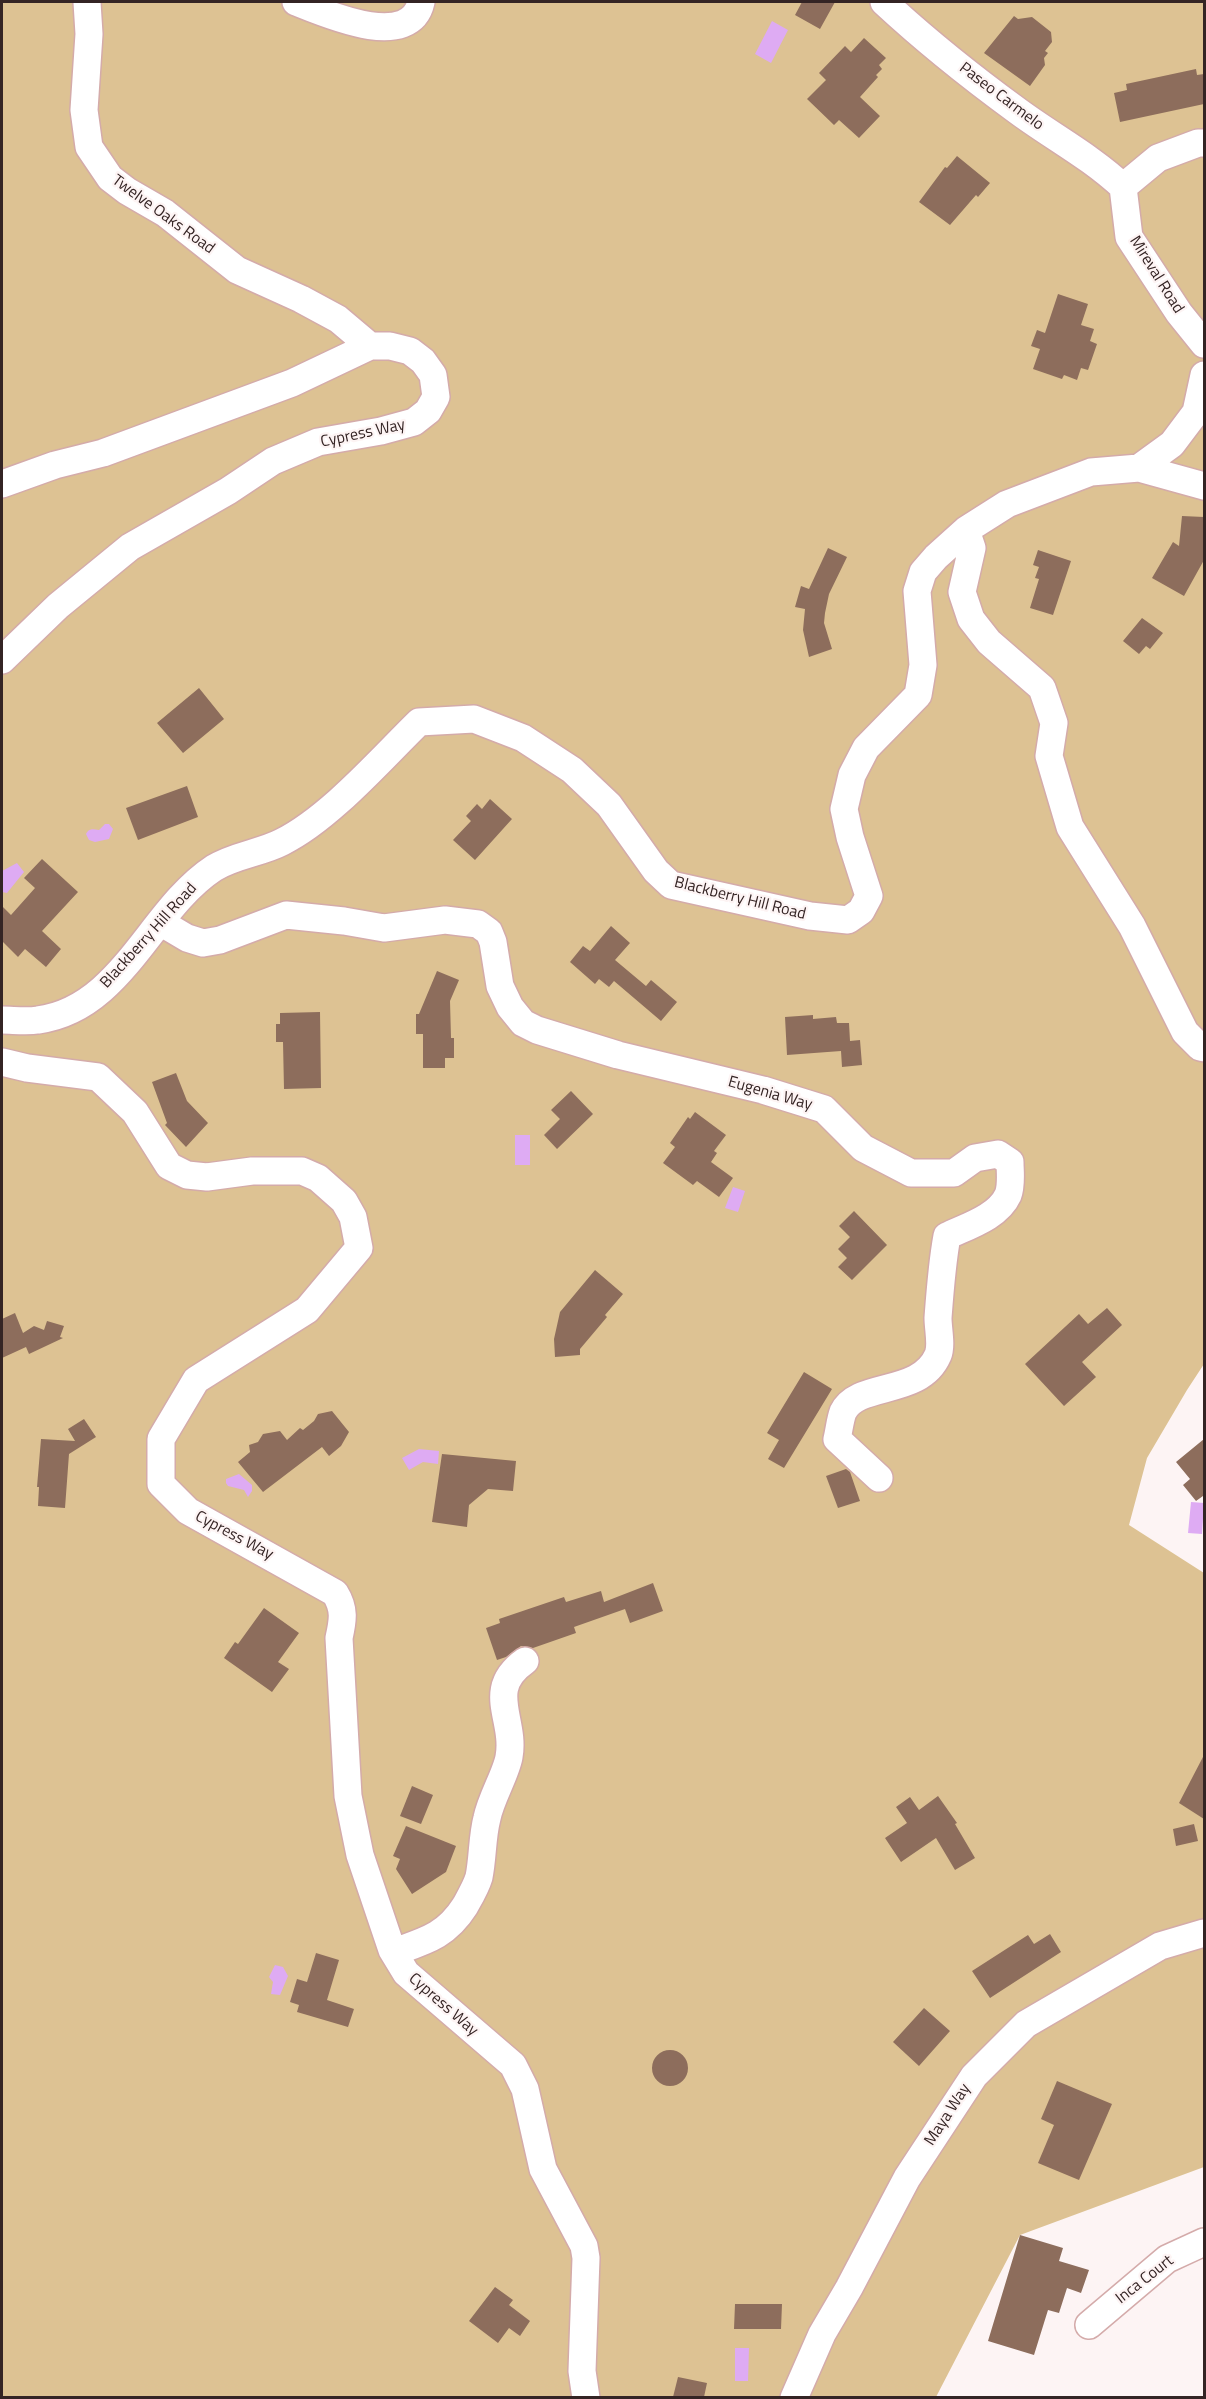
<!DOCTYPE html>
<style>
body{margin:0}
#map{position:relative;width:1206px;height:2399px;overflow:hidden;background:#fdf4f4;font-family:"Titillium Web",sans-serif}
canvas{display:block}
.frame{position:absolute;inset:0;border:3px solid #342424;pointer-events:none}
</style>
<div id="map">
<canvas width="1206" height="2399"></canvas>
<div class="frame"></div>
</div>
<script>
const c = document.querySelector('canvas').getContext('2d');
c.lineJoin = 'round';
function fillPath(path, color) { c.fillStyle = color; c.fill(path, 'evenodd'); }
function trace(path, color, width, dash) { c.strokeStyle = color; c.lineWidth = width; c.lineCap = dash ? 'butt' : 'round'; c.setLineDash(dash || []); c.stroke(path); }
function write(font, color, halo, rows, align = 'center') {
  c.font = font + ' "Titillium Web",sans-serif'; c.lineWidth = 4.5; c.setLineDash([]); c.textBaseline = 'middle'; c.strokeStyle = halo; c.fillStyle = color; for (const [text, x, y, turn = 0] of rows) {
    c.save(); c.translate(x, y); c.rotate((+turn || 0) * Math.PI / 180); c.textAlign = isNaN(turn) ? turn : align; if (halo) c.strokeText(text, 0, 0); c.fillText(text, 0, 0); c.restore();
  }
}
const green = new Path2D(`
 M 2,2 L 1204,2 L 1204,1364 L 1187,1390 L 1147,1458 L 1129,1525 L 1204,1573 L 1204,2167 L 1020,2235 L 936,2397 L 2,2398 Z`);
const water = new Path2D(`
 M 772,21 L 788,30 L 771,63 L 755,54 Z
 M 105,824 L 109,824 L 113,829 L 109,839 L 95,842 L 89,840 L 86,834 C 89,828 93,829 99,830 Z
 M 17,863 L 24,872 L 7,893 L 2,892 L 2,871 Z
 M 515,1135 L 530,1135 L 530,1165 L 515,1165 Z
 M 733,1187 L 745,1191 L 738,1212 L 725,1208 Z
 M 419,1449 L 439,1451 L 438,1464 L 423,1462 L 409,1470 L 402,1458 Z
 M 239,1474 L 252,1485 L 252,1491 L 248,1497 L 244,1490 L 228,1486 L 226,1483 L 226,1479 Z
 M 1191,1502 L 1204,1503 L 1202,1534 L 1188,1533 Z
 M 275,1965 L 283,1967 L 288,1976 L 280,1995 L 271,1994 L 273,1982 L 269,1977 Z
 M 735,2348 L 749,2348 L 748,2381 L 735,2381 Z`);
const building = new Path2D(`
 M 802,2 L 835,2 L 820,29 L 795,15 Z
 M 1014,16 L 1018,19 L 1032,17 L 1051,32 L 1052,42 L 1045,51 L 1048,53 L 1044,58 L 1045,65 L 1030,86 L 984,53 Z
 M 864,38 L 886,58 L 879,65 L 882,69 L 876,75 L 878,77 L 860,97 L 880,116 L 859,138 L 839,120 L 834,125 L 807,99 L 826,80 L 819,73 L 845,46 L 851,52 Z
 M 1196,69 L 1197,75 L 1204,74 L 1204,104 L 1120,122 L 1114,93 L 1127,90 L 1126,84 Z
 M 957,156 L 990,183 L 978,197 L 976,195 L 950,225 L 919,202 L 945,167 L 947,168 Z
 M 1058,294 L 1088,304 L 1081,325 L 1094,329 L 1090,341 L 1097,344 L 1088,370 L 1081,368 L 1077,380 L 1064,375 L 1062,379 L 1033,369 L 1040,349 L 1031,346 L 1037,330 L 1045,333 Z
 M 1182,516 L 1204,517 L 1204,560 L 1184,596 L 1152,578 L 1173,542 L 1179,546 Z
 M 828,548 L 847,557 L 829,594 L 825,613 L 824,623 L 832,649 L 809,657 L 803,630 L 805,609 L 795,607 L 801,586 L 809,589 Z
 M 1038,550 L 1071,561 L 1053,615 L 1030,608 L 1039,579 L 1035,578 L 1039,567 L 1033,565 Z
 M 1142,618 L 1163,633 L 1150,649 L 1146,646 L 1139,654 L 1123,641 Z
 M 199,688 L 224,719 L 183,753 L 157,723 Z
 M 187,786 L 198,817 L 138,840 L 126,808 Z
 M 490,799 L 512,819 L 475,860 L 453,840 L 471,821 L 466,816 L 477,804 L 482,809 Z
 M 42,859 L 78,892 L 42,931 L 61,949 L 46,967 L 25,949 L 18,957 L 2,941 L 2,906 L 11,915 L 35,888 L 24,878 Z
 M 611,926 L 630,943 L 615,960 L 646,986 L 651,980 L 677,1002 L 661,1021 L 614,981 L 609,987 L 599,979 L 595,984 L 570,962 L 583,946 L 590,951 Z
 M 437,971 L 459,980 L 450,1001 L 451,1038 L 454,1038 L 454,1058 L 445,1058 L 445,1068 L 423,1068 L 423,1034 L 416,1034 L 416,1014 L 419,1014 Z
 M 320,1012 L 321,1088 L 284,1089 L 283,1042 L 276,1042 L 276,1024 L 280,1024 L 280,1013 Z
 M 813,1015 L 813,1019 L 836,1017 L 837,1023 L 849,1023 L 850,1041 L 860,1040 L 862,1065 L 842,1067 L 841,1051 L 787,1055 L 785,1017 Z
 M 176,1073 L 187,1101 L 208,1123 L 186,1147 L 165,1125 L 167,1123 L 152,1082 Z
 M 571,1091 L 593,1114 L 557,1149 L 544,1135 L 560,1119 L 551,1110 Z
 M 695,1112 L 726,1135 L 714,1151 L 717,1153 L 711,1162 L 733,1178 L 719,1197 L 697,1181 L 693,1185 L 663,1163 L 675,1147 L 670,1143 L 688,1117 L 690,1119 Z
 M 854,1211 L 887,1245 L 852,1280 L 838,1267 L 847,1258 L 838,1249 L 850,1237 L 839,1226 Z
 M 595,1270 L 623,1294 L 605,1315 L 607,1317 L 580,1349 L 580,1355 L 555,1357 L 554,1339 L 560,1312 Z
 M 1107,1308 L 1122,1325 L 1082,1362 L 1096,1377 L 1064,1406 L 1025,1364 L 1079,1314 L 1088,1324 Z
 M 15,1313 L 23,1333 L 34,1326 L 44,1330 L 47,1321 L 64,1326 L 60,1337 L 63,1338 L 29,1354 L 26,1347 L 2,1358 L 2,1319 Z
 M 804,1372 L 832,1389 L 784,1468 L 768,1459 L 779,1440 L 767,1433 Z
 M 332,1411 L 349,1432 L 341,1446 L 329,1456 L 322,1447 L 263,1492 L 238,1462 L 250,1452 L 249,1445 L 258,1442 L 263,1434 L 280,1431 L 287,1440 L 300,1428 L 303,1430 L 314,1421 L 318,1414 Z
 M 84,1419 L 96,1437 L 69,1454 L 65,1508 L 38,1506 L 39,1487 L 37,1487 L 41,1439 L 75,1441 L 68,1429 Z
 M 1204,1439 L 1204,1498 L 1203,1496 L 1196,1501 L 1183,1485 L 1190,1479 L 1176,1462 Z
 M 442,1454 L 516,1461 L 513,1491 L 488,1489 L 469,1505 L 467,1527 L 432,1522 Z
 M 846,1469 L 850,1472 L 860,1501 L 838,1508 L 826,1476 Z
 M 653,1583 L 663,1611 L 630,1623 L 625,1609 L 574,1627 L 576,1633 L 533,1648 L 521,1646 L 506,1657 L 497,1660 L 486,1628 L 500,1623 L 499,1619 L 564,1597 L 566,1602 L 601,1591 L 604,1602 Z
 M 264,1608 L 299,1633 L 278,1662 L 289,1669 L 272,1692 L 224,1658 L 235,1642 L 238,1644 Z
 M 1204,1755 L 1204,1819 L 1179,1803 Z
 M 412,1786 L 433,1795 L 421,1824 L 400,1816 Z
 M 938,1796 L 957,1823 L 955,1824 L 975,1858 L 955,1870 L 936,1838 L 901,1862 L 885,1838 L 907,1823 L 896,1807 L 910,1797 L 919,1810 Z
 M 1194,1824 L 1198,1841 L 1176,1846 L 1173,1829 Z
 M 406,1826 L 456,1846 L 446,1872 L 412,1894 L 396,1869 L 400,1859 L 393,1856 Z
 M 1050,1934 L 1061,1952 L 990,1998 L 972,1971 L 1028,1935 L 1034,1944 Z
 M 316,1953 L 339,1960 L 327,2000 L 354,2009 L 348,2027 L 297,2012 L 299,2005 L 290,2002 L 297,1979 L 307,1982 Z
 M 924,2008 L 950,2031 L 919,2066 L 893,2042 Z
 M652 2068a18 18 0 1 1 36 0a18 18 0 1 1-36 0Z
 M 1057,2081 L 1112,2104 L 1079,2180 L 1038,2163 L 1054,2125 L 1041,2119 Z
 M 1020,2235 L 1063,2248 L 1059,2261 L 1089,2270 L 1081,2293 L 1067,2288 L 1059,2313 L 1048,2310 L 1034,2355 L 988,2341 Z
 M 495,2287 L 513,2300 L 509,2305 L 530,2321 L 520,2336 L 509,2328 L 498,2343 L 469,2321 Z
 M 735,2304 L 782,2304 L 781,2329 L 734,2329 Z
 M 678,2377 L 707,2383 L 704,2397 L 673,2397 Z`);
const minor = new Path2D(`
 M 87,2 L 89,34 L 84,110 L 89,147 L 110,178 L 127,191 L 165,213 L 237,270 L 301,299 L 338,319 L 370,346
 M 296,2 C 326,14 410,51 421,2
 M 884,2 C 925,40 970,76 1015,109 C 1051,136 1090,156 1123,187
 M 1204,143 L 1198,143 L 1158,158 L 1123,187 L 1129,237 L 1179,313 L 1204,344
 M 1139,468 L 1172,444 L 1196,412 L 1204,375
 M 2,484 L 55,465 L 103,453 L 292,383 L 370,346 L 390,346 L 410,351 L 423,361 L 433,375 L 436,397 L 428,411 L 414,422 L 381,431 L 318,442 L 273,461 L 228,491 L 130,547 L 58,606 L 2,660
 M 966,530 L 972,548 L 962,592 L 971,619 L 989,642 L 1042,688 L 1054,723 L 1049,756 L 1070,827 L 1132,926 L 1185,1032 L 1200,1047 L 1204,1048
 M 160,922 L 187,938 L 203,943 L 220,940 L 286,915 L 344,921 L 384,928 L 445,920 L 478,924 L 489,932 L 493,942 L 500,986 L 510,1007 L 523,1023 L 537,1030 L 618,1055 L 763,1090 L 824,1109 L 863,1148 L 911,1173 L 954,1173 L 975,1158 L 998,1154 L 1010,1162 C 1010,1172 1012,1185 1008,1195 C 998,1217 968,1226 947,1236 C 942,1263 940,1291 938,1318 C 938,1329 942,1345 938,1355 C 920,1397 858,1381 843,1412 C 840,1420 839,1431 837,1439 L 879,1478
 M 2,1020 C 13,1020 26,1022 38,1020 C 122,1009 150,910 214,868 C 235,855 261,853 282,842 C 330,818 380,760 419,722 L 474,719 L 523,738 L 572,770 L 609,805 L 656,871 L 671,885 L 810,916 L 848,920 L 861,911 L 869,896 L 850,837 L 844,809 L 852,775 L 866,748 L 918,695 L 923,665 L 917,591 L 923,572 L 936,557 L 966,530 L 1007,504 L 1091,472 L 1139,468 L 1204,486
 M 2,1062 L 27,1068 L 98,1077 L 135,1112 L 169,1166 L 187,1175 L 207,1177 L 252,1171 L 302,1171 L 318,1178 L 344,1201 L 353,1217 L 359,1248 L 307,1310 L 196,1380 L 161,1439 L 161,1484 L 188,1511 L 335,1593 C 345,1609 343,1620 339,1638 L 348,1796 L 360,1855 L 392,1950 L 406,1973 L 513,2065 L 525,2089 L 543,2169 L 584,2246 L 586,2258 L 582,2371 L 586,2398
 M 394,1952 C 425,1941 446,1936 465,1906 C 470,1897 476,1887 479,1877 C 483,1857 482,1837 487,1818 C 491,1798 506,1774 509,1757 C 516,1719 484,1690 525,1661
 M 1089,2325 L 1167,2259 L 1204,2242
 M 794,2398 L 822,2334 L 849,2288 L 907,2178 L 974,2076 L 1026,2024 L 1160,1946 L 1204,1933`);
const streetNames = [
 ["Paseo Carmelo",1001,97,37],
 ["Twelve Oaks Road",163,215,36],
 ["Mireval Road",1156,275,58],
 ["Cypress Way",363,434,-12],
 ["Blackberry Hill Road",740,899,14],
 ["Blackberry Hill Road",149,936,-48],
 ["Eugenia Way",770,1094,16],
 ["Cypress Way",234,1536,28],
 ["Cypress Way",443,2005,41],
 ["Maya Way",948,2115,-57],
 ["Inca Court",1145,2280,-38]
];
fillPath(green, '#ddc293');
fillPath(water, '#deabf3');
fillPath(building, '#8d6d5c');
trace(minor, '#d4abaa', 30);
trace(minor, '#fff', 27);
write('16px', '#342424', '#fdf4f4', streetNames);
</script>
